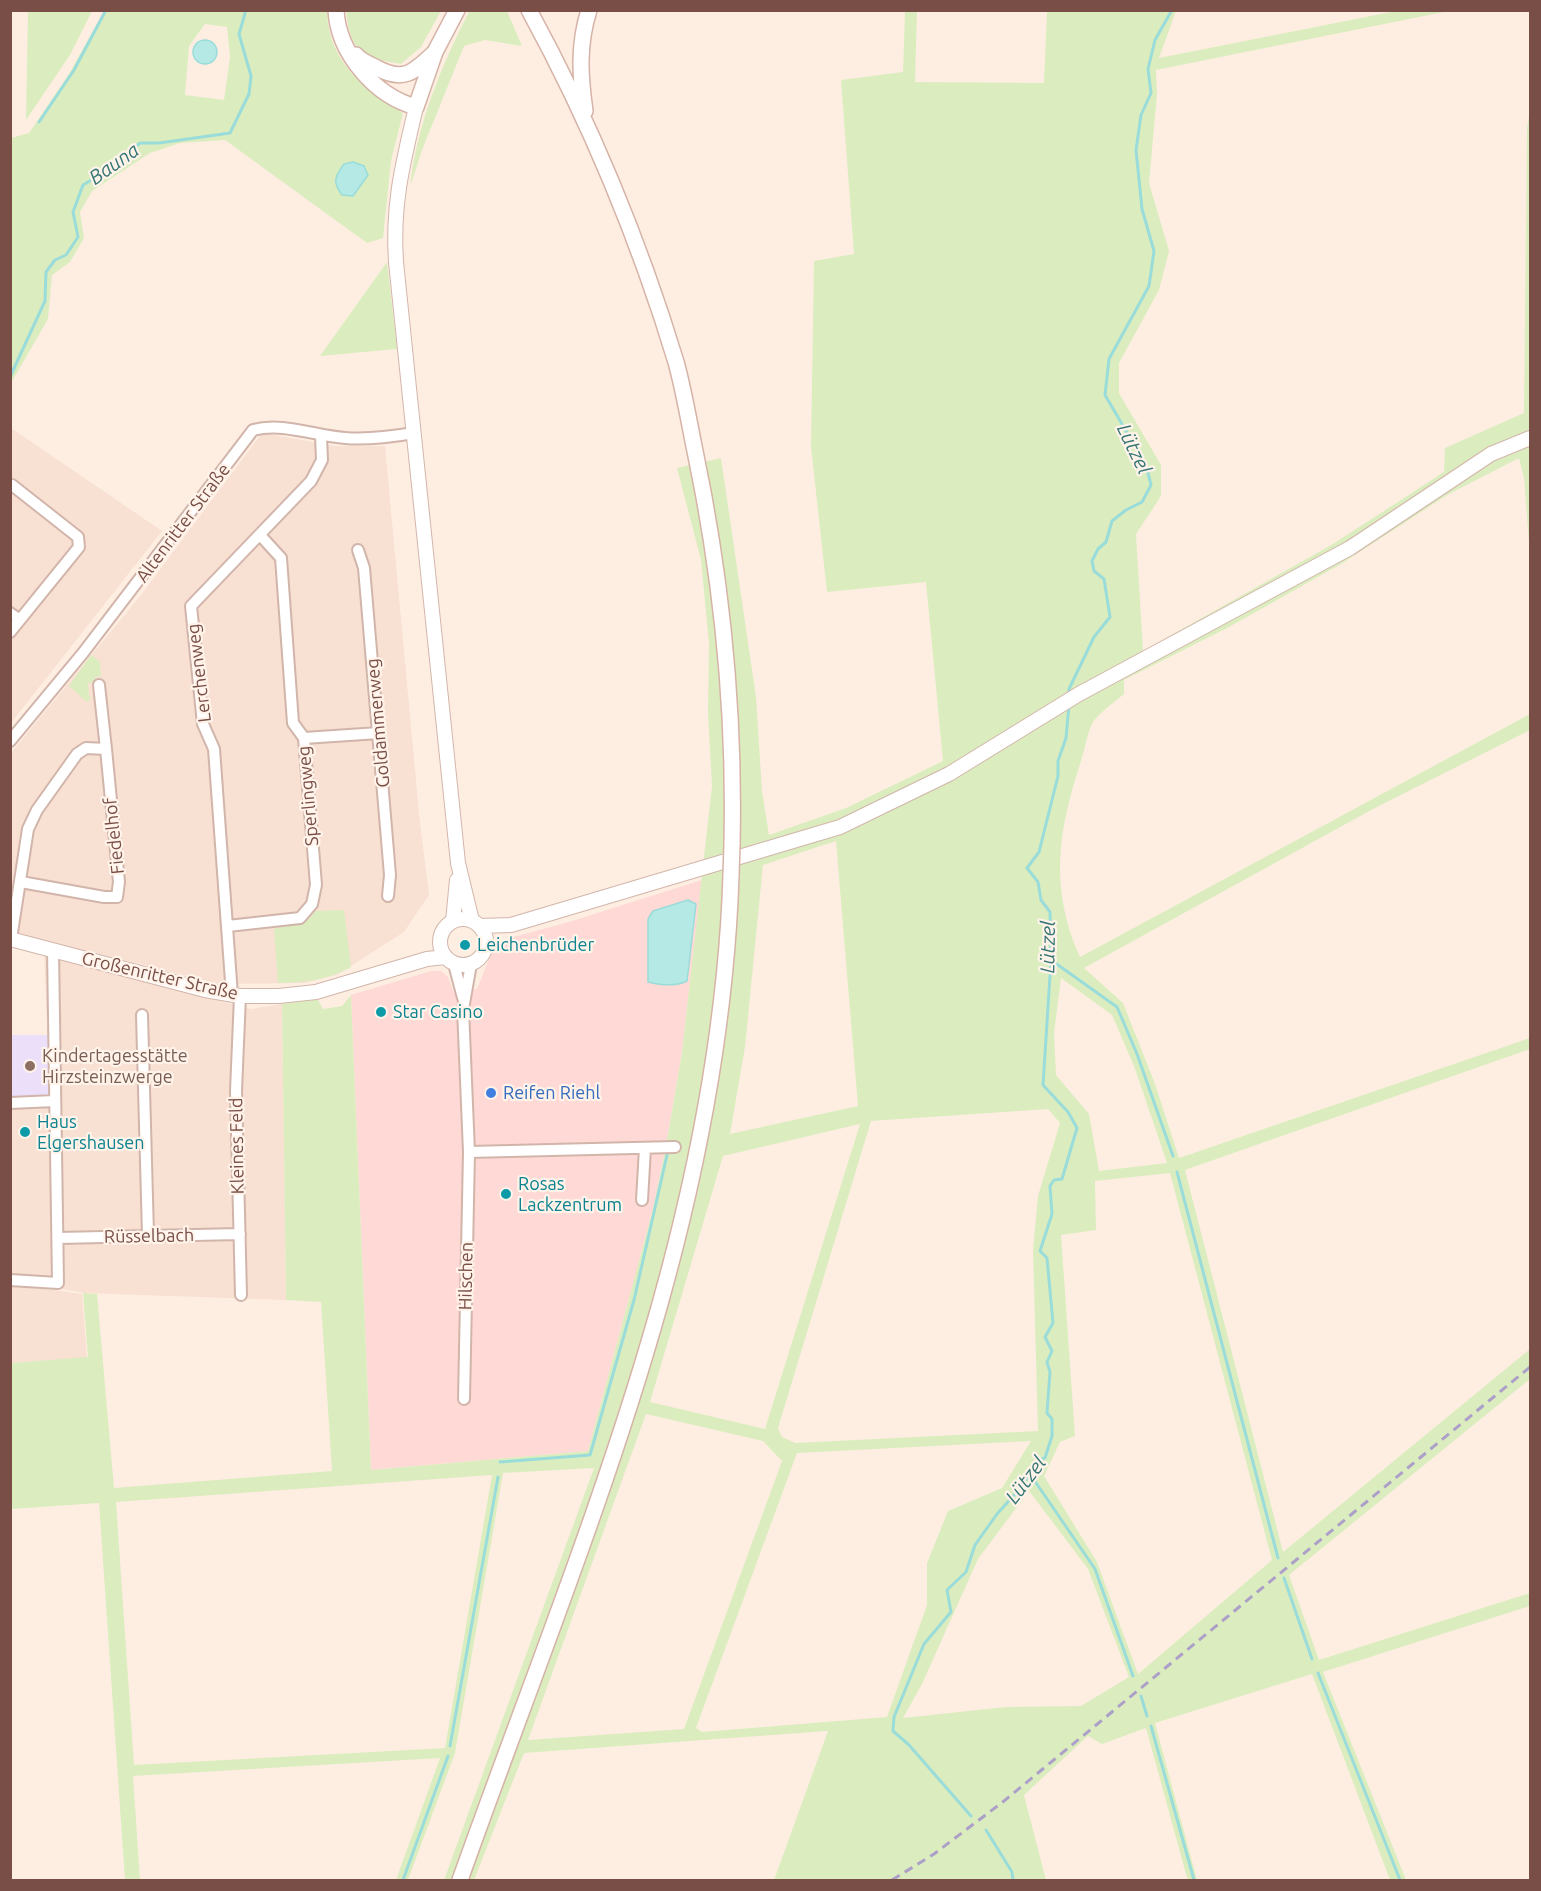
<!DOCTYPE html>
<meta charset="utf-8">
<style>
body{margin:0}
#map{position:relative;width:1541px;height:1891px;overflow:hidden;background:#feeee2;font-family:Ubuntu,sans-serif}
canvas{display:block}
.frame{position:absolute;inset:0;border:12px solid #784e46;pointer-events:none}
</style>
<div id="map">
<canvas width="1541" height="1891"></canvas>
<div class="frame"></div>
</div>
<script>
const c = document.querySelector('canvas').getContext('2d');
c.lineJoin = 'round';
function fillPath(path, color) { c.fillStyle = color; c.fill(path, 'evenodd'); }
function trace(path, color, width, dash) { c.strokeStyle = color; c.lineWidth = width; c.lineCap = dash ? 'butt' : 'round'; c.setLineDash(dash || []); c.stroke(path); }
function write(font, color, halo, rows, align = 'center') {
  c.font = font + ' Ubuntu,sans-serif'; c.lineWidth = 4.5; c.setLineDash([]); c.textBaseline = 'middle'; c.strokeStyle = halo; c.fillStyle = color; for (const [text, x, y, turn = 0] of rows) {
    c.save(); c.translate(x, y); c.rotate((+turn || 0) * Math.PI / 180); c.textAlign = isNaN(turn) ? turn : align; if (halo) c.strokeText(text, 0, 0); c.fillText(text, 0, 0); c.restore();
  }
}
const residential = new Path2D(`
 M 11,428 L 162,531 L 11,723 Z
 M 262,433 L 335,446 L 385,446 L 420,824 L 429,895 L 404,932 L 337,975 L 304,983 L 219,984 L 11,932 L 11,753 L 141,595 Z
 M 44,953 L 251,1009 L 282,1004 L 286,1300 L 83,1293 L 11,1278 L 10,1098 L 50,1096 Z
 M 11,1284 L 82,1294 L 87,1358 L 11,1363 Z`);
const commercial = new Path2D(`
 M 702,880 L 682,1052 L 666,1146 L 653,1209 L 588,1451 L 371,1470 L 351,995 L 431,971 L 441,971 L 448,977 L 454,993 L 477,989 L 493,949 L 510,938 L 569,922 Z`);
const education = new Path2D(`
 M 10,1035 L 49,1035 L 50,1097 L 11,1098 Z`);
const green = new Path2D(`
 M 470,10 L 507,11 L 522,46 L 485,40 L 464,46 L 422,150 L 410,187 C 417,124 441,66 470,10 Z
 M 28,11 L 92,11 L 70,55 L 26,120 Z
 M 104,11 L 327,11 C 328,60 363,90 403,113 L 391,161 L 383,238 L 367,243 L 225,140 L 180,143 L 150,153 L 92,191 L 80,212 L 84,238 L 70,262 L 52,275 L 48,319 L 11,383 L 11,138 L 29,133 L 69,74 ZM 205,24 L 227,27 L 230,57 L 224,100 L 185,95 L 189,46 Z
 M 346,11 L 441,11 L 421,47 L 401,64 C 362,58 350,51 346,11 Z
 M 905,11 L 917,11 L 915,82 L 1044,83 L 1047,11 L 1176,11 L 1159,58 L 1396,11 L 1449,11 L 1156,70 L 1157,94 L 1149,183 L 1169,251 L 1159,290 L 1119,363 L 1119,393 L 1161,465 L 1161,496 L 1136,534 L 1143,651 L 1333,544 L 1444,472 L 1445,448 L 1524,413 L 1527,128 L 1530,110 L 1530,556 L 1524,478 L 1519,458 L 1449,494 L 1341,564 L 1229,627 L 1124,680 L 1124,694 C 1115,702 1100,712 1093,722 C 1087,733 1085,749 1081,761 C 1058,831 1049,888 1080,957 L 1530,714 L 1530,730 L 1373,809 L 1084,968 L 1123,1003 L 1155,1084 L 1179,1158 L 1530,1038 L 1530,1049 L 1185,1170 L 1283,1552 L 1530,1349 L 1530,1379 L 1289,1575 L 1319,1660 L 1530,1593 L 1530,1606 L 1323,1672 L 1406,1880 L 1390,1880 L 1312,1674 L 1155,1723 L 1197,1880 L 1188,1880 L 1186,1874 L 1146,1728 L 1102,1744 L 1088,1736 L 1024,1795 L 1046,1880 L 774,1880 L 828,1731 L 524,1753 L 474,1880 L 444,1880 L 594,1468 L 503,1473 L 455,1753 L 408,1880 L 396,1880 L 440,1758 L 133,1776 L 140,1880 L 125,1880 L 99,1503 L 11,1509 L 11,1363 L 88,1357 L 83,1293 L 97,1294 L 114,1488 L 332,1471 L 321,1302 L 286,1300 L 282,1004 L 317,998 L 323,1009 L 342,1006 L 351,995 L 371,1470 L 588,1451 L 653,1209 L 666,1146 L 682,1052 L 712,786 L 708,714 L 709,643 L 701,560 L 677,468 L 721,458 L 756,697 L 762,791 L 769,835 L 846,808 L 943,761 L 926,582 L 827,592 L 811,447 L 814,261 L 854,254 L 841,80 L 903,72 ZM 836,841 L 858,1106 L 730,1134 L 745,1047 L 763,865 ZM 1061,978 L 1112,1015 L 1134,1066 L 1167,1163 L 1099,1171 L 1089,1114 L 1056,1075 L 1054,1033 ZM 1048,1109 L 1060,1123 L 1038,1196 L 1033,1250 L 1038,1431 L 795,1443 L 782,1437 L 778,1428 L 871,1121 ZM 860,1124 L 765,1429 L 650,1402 L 723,1156 ZM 1170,1173 L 1272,1560 L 1138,1674 L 1097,1562 L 1044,1476 L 1060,1442 L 1075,1436 L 1061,1235 L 1096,1230 L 1095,1181 ZM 646,1414 L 763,1441 L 782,1461 L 684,1729 L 528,1740 ZM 1031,1441 L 1002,1488 L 948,1511 L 927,1563 L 927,1605 L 887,1717 L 702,1732 L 696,1728 L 797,1453 ZM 492,1475 L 445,1748 L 134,1765 L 116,1502 ZM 1029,1491 L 1088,1569 L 1129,1677 L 1081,1706 L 1006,1707 L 903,1718 L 922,1684 L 978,1559 Z
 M 387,262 L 397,349 L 320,356 Z
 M 91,655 L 100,662 L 101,676 L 95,677 L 95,682 L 88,683 L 89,697 L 92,697 L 87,702 L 69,686 Z
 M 344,910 L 351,967 C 328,980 305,983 278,983 L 274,929 L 309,919 L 315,911 Z`);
const water = new Path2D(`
 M193 52a12 12 0 1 1 24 0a12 12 0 1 1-24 0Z
 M 353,162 L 364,166 L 368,175 L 353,196 L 342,195 C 332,182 335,176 344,164 Z
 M 688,900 L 696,904 L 687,981 C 675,987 660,985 648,982 L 648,919 L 653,911 Z`);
const stream = new Path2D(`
 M 39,122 L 74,70 L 106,10
 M 10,337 L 10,363
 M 10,377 L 45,301 L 46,272 L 55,260 L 66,255 L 78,237 L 73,212 L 83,185 L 103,173 L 140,143 L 159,143 L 230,133 L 249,94 L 251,76 L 239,34 L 246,10
 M 1069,696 L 1069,689 L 1094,637 L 1110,617 L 1104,579 L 1094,571 L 1092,561 L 1098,549 L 1106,542 L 1112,521 L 1126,510 L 1142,502 L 1151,485 L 1146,465 L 1105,395 L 1109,359 L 1149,286 L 1154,251 L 1142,209 L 1136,150 L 1141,115 L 1151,93 L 1148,69 L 1155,40 L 1172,10
 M 1051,960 L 1117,1007 L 1137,1054 L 1173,1156
 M 1177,1172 L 1278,1558
 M 500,1462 L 590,1455 L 634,1300 L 667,1155
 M 1030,1474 L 1095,1569 L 1133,1676
 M 1284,1578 L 1312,1659
 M 1318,1673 L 1400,1880
 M 1141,1696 L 1147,1716
 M 1151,1726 L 1194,1880
 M 450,1746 L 498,1477
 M 971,1816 L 909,1745 L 893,1731 L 894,1717 L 924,1644 L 951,1612 L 947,1590 L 966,1572 L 975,1545 L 997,1514 L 1024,1484 L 1032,1466 L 1038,1460 L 1045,1458 L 1052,1436 L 1052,1419 L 1047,1413 L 1050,1372 L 1047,1362 L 1052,1351 L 1045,1337 L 1053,1323 L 1047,1258 L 1040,1251 L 1052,1214 L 1050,1186 L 1054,1180 L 1062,1179 L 1077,1128 L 1068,1112 L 1043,1085 L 1051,960 L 1050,912 L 1041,900 L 1038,882 L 1027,868 L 1039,852 L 1058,776 L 1058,761 L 1066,738 L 1069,705
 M 986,1830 L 1012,1872 L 1013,1880
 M 403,1880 L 448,1756`);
const minor = new Path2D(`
 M 10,487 L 12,485 L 78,537 L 79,547 L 10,632
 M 358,550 L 364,568 L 390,875 L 388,896
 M 10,613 L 20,620
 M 99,685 L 106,749
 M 304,738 L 379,733
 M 10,741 L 83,653 L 253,430 C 283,422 315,436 345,438 C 368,440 390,437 414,433
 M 228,926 L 300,918 L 312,904 L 316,885 L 304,738 L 293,723 L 281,558 L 260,535
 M 11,939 L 28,829 L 37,810 L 77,754 L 86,748 L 106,749 L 119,882 L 117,897 L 104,897 L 21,882
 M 454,964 L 463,998
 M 232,995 L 214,749 L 203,724 L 191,606 L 311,481 L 322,460 L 321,436
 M 240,996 L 236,1091 L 241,1295
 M 142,1015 L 148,1235
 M 10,1103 L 55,1101
 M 469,1152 L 675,1147
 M 642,1200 L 645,1148
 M 58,1238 L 240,1234
 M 10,1280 L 58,1283 L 53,950
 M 464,1399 L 469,1152 L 463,1009 L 471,964`);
const tertiary = new Path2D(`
 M 416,107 C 403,163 392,204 396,262 L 458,863 L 472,921
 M440 942a23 23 0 1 1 46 0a23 23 0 1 1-46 0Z
 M 453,921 L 457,880
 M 479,926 L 511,925 L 840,827 L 949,774 L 1079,694 L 1350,548 L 1491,454 L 1530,438
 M 10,939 L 205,990 L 240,996 L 279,996 L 316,992 L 427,959 L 445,957`);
const secondary = new Path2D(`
 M 336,10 C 338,53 375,96 416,107 L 435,52 L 457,10
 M 529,10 C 590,122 639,240 676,362 C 684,391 689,422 695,451 C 722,580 735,712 732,844
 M 356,55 C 361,61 369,64 377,68 C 403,82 413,73 433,54
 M 585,111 C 580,76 578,45 589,10
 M 460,1880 C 577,1551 720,1230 731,875`);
const rail = new Path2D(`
 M 892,1880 L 934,1854 L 1004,1801 L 1530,1367`);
const secondaryBridge = new Path2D(`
 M 731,875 L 732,844`);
const markers = [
 [465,945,6,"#0f9aa8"],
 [381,1012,6,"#0f9aa8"],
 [30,1066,6,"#8d6e63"],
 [491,1093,6,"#3f7fe0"],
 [25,1132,6,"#0f9aa8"],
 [506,1194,6,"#0f9aa8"]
];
const streetNames = [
 ["Altenritter Straße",183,523,-53],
 ["Lerchenweg",199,673,-97],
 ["Goldammerweg",378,723,-95],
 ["Sperlingweg",308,796,-95],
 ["Fiedelhof",114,836,-96],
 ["Großenritter Straße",160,976,13],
 ["Kleines Feld",237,1146,-91],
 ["Rüsselbach",149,1236,-1],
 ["Hilschen",466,1276,-89]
];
const cultureNames = [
 ["Leichenbrüder",477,945],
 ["Star Casino",393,1012],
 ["Haus",37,1122],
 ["Elgershausen",37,1143],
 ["Rosas",518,1184],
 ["Lackzentrum",518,1205]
];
const educationNames = [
 ["Kindertagesstätte",42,1056],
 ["Hirzsteinzwerge",42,1077]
];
const shopNames = [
 ["Reifen Riehl",503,1093]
];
const waterNames = [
 ["Bauna",114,164,-35],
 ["Lützel",1134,449,64],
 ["Lützel",1048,947,-89],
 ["Lützel",1026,1480,-53]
];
fillPath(residential, '#f8e0d3');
fillPath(commercial, '#ffd9d5');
fillPath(education, '#ebdffa');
fillPath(green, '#dbedbf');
fillPath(water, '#b5e9e6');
trace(water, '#9adcd9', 1.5);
trace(stream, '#9adcd9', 3);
trace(minor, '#d2b5aa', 14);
trace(tertiary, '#d2b5aa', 16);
trace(secondary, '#d6b3a7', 18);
trace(minor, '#fff', 10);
trace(tertiary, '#fff', 14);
trace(secondary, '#fff', 15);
trace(rail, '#ada0c8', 3, [9, 6]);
trace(secondaryBridge, '#d6b3a7', 18, []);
trace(secondaryBridge, '#fff', 15);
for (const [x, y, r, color] of markers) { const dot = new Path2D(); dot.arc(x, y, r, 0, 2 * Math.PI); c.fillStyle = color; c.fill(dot); trace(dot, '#fff3ea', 2); }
write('18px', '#784e46', '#fff3ea', streetNames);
write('18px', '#0d838f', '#fff3ea', cultureNames, 'left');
write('18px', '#785e54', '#fff3ea', educationNames, 'left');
write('18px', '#366cbe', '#fff3ea', shopNames, 'left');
write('italic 20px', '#367775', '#fff3ea', waterNames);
</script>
